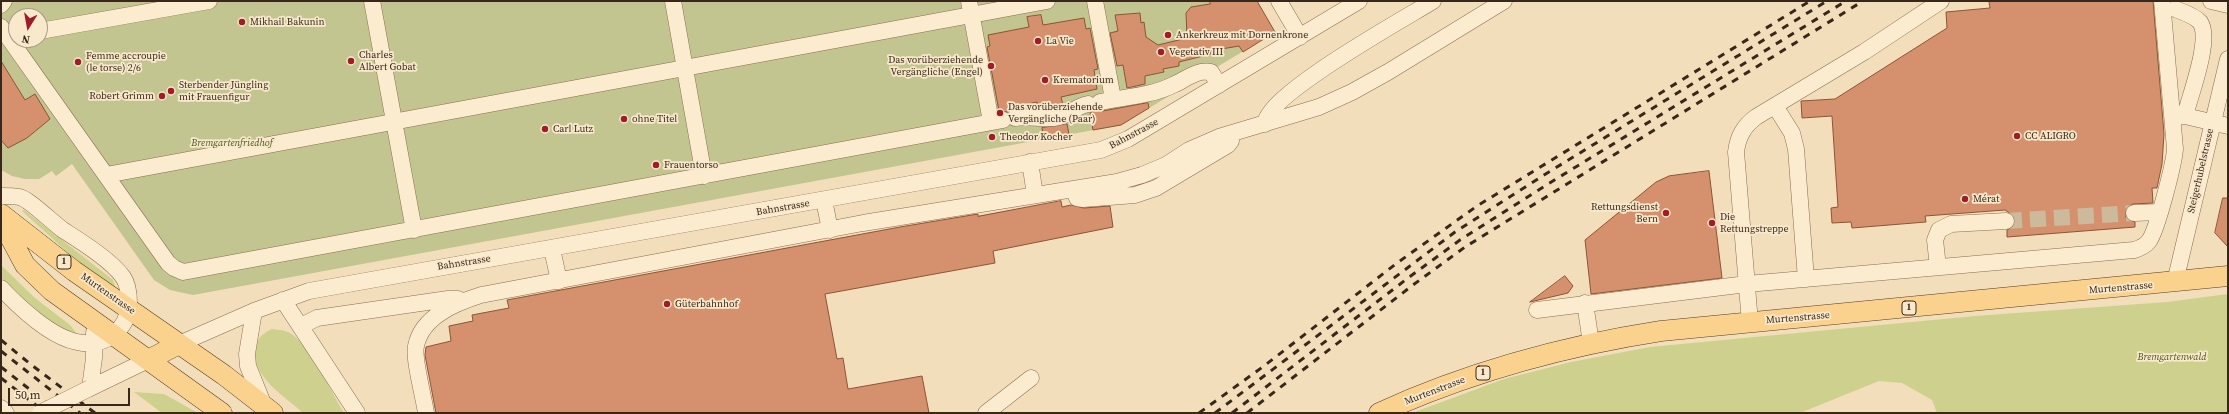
<!DOCTYPE html>
<meta charset="utf-8">
<style>
body{margin:0}
#map{position:relative;width:2229px;height:414px;overflow:hidden;background:#f2debb;font-family:"Source Serif 4",serif}
canvas{display:block}
.frame{position:absolute;inset:0;border:2px solid #39271a;pointer-events:none}
.north{position:absolute;left:8px;top:8px;width:40px;height:40px;box-sizing:border-box;background:#f9e9cc;border:1px solid #ac9b85;border-radius:50%;rotate:191deg;font-size:11px;font-weight:700;line-height:16px;text-align:center;color:#39271a}
.north::after{content:'';display:block;margin:auto;width:14px;height:18px;background:#a01d27;clip-path:polygon(50% 0,100% 100%,50% 72%,0 100%)}
.scale{position:absolute;left:8px;top:388px;width:122px;height:18px;box-sizing:border-box;border:2px solid #39271a;border-top:0;padding-left:5px;font-size:12px;line-height:14px;white-space:nowrap;color:#39271a;-webkit-text-stroke:3px #f9e9cc;paint-order:stroke}
</style>
<div id="map">
<canvas width="2229" height="414"></canvas>
<div class="frame"></div>
<div class="north">N</div>
<div class="scale">50 m</div>
</div>
<script>
const c = document.querySelector('canvas').getContext('2d');
c.lineJoin = 'round';
function fillPath(path, color) { c.fillStyle = color; c.fill(path, 'evenodd'); }
function trace(path, color, width, dash) { c.strokeStyle = color; c.lineWidth = width; c.lineCap = dash ? 'butt' : 'round'; c.setLineDash(dash || []); c.stroke(path); }
function write(font, color, halo, rows, align = 'center') {
  c.font = font + ' "Source Serif 4",serif'; c.lineWidth = 3.5; c.setLineDash([]); c.textBaseline = 'middle'; c.strokeStyle = halo; c.fillStyle = color; for (const [text, x, y, turn = 0] of rows) {
    c.save(); c.translate(x, y); c.rotate((+turn || 0) * Math.PI / 180); c.textAlign = isNaN(turn) ? turn : align; if (halo) c.strokeText(text, 0, 0); c.fillText(text, 0, 0); c.restore();
  }
}
const green = new Path2D(`
 M 24,210 L 113,280 L 116,289 L 77,261 L 22,211 Z
 M 1,265 L 35,298 L 70,325 L 78,335 C 54,331 16,296 1,277 Z
 M 2228,294 L 2228,413 L 1937,413 L 1932,400 L 1902,383 L 1879,381 L 1800,413 L 1412,413 L 1504,379 L 1571,362 L 1650,347 L 1975,316 L 2167,302 Z
 M 272,329 C 280,330 286,330 293,335 C 310,347 332,393 344,413 L 303,413 C 285,396 252,378 255,349 C 257,338 262,334 272,329 Z
 M 134,392 L 164,394 L 198,413 L 162,413 Z`);
const cemetery = new Path2D(`
 M 1,1 L 1257,1 L 1275,32 L 1121,125 L 193,295 L 170,290 L 154,280 L 72,164 L 56,176 L 52,171 L 39,179 L 25,179 L 12,176 L 1,170 ZM 16,16 L 40,16 L 40,40 L 16,40 Z`);
const building = new Path2D(`
 M 1210,1 L 1257,1 L 1275,32 L 1243,52 L 1239,46 L 1210,51 L 1211,54 L 1179,62 L 1179,66 L 1163,69 L 1164,72 L 1145,76 L 1145,84 L 1127,88 L 1123,65 L 1117,66 L 1110,33 L 1118,31 L 1115,15 L 1140,13 L 1141,23 L 1144,22 L 1146,37 L 1158,45 L 1187,38 L 1186,13 L 1191,7 L 1210,4 Z
 M 1996,1 L 2153,1 L 2164,134 L 2162,164 L 2157,188 L 2152,188 L 2153,203 L 2133,204 L 2126,208 L 2126,218 L 2135,222 L 2135,227 L 2007,237 L 2007,230 L 2014,226 L 2015,220 L 2014,216 L 2005,210 L 1925,216 L 1926,222 L 1852,228 L 1851,222 L 1832,223 L 1831,208 L 1838,207 L 1832,116 L 1802,118 L 1801,101 L 1835,99 L 1947,28 L 1946,12 L 1990,8 L 1989,2 Z
 M 1041,15 L 1043,25 L 1084,18 L 1086,29 L 1090,28 L 1098,69 L 1094,70 L 1097,89 L 1061,97 L 1063,105 L 1057,108 L 1038,108 L 1037,102 L 1013,107 L 1008,112 L 999,111 L 987,47 L 990,46 L 988,35 L 1029,27 L 1027,17 Z
 M 1,61 L 25,100 L 35,94 L 50,119 L 27,138 L 8,148 L 1,140 Z
 M 1148,103 L 1149,108 L 1121,125 L 1093,130 L 1090,113 L 1095,110 L 1102,111 Z
 M 1067,124 L 1069,134 L 1044,139 L 1042,128 Z
 M 1709,171 L 1722,278 L 1591,294 L 1585,240 L 1656,182 L 1669,176 Z
 M 2223,198 L 2228,198 L 2228,247 L 2215,233 Z
 M 1061,201 L 1062,207 L 1071,205 L 1084,208 L 1110,206 L 1113,227 L 993,251 L 995,263 L 825,294 L 837,359 L 843,358 L 848,389 L 922,376 L 929,413 L 436,413 L 425,355 L 426,347 L 451,341 L 449,326 L 473,321 L 472,315 L 509,308 L 507,300 L 900,227 L 978,214 L 978,216 Z
 M 1565,276 L 1573,286 L 1568,293 L 1530,302 Z`);
const minorTunnel = new Path2D(`
 M 2006,221 L 2134,213`);
const minor = new Path2D(`
 M 372,1 L 414,230
 M 673,1 L 704,176
 M 969,1 L 991,122
 M 1095,1 L 1113,99
 M 1279,1 L 1300,37
 M 2211,1 L 2228,5
 M 1,5 L 4,1
 M 2175,9 C 2183,12 2195,16 2200,22 C 2212,39 2190,95 2185,116
 M 1,27 L 168,263 L 174,268 L 183,272 L 1003,120
 M 40,31 L 209,1
 M 1100,102 C 1124,97 1151,96 1173,85 C 1185,80 1197,69 1211,72 L 1219,85
 M 1775,106 L 1792,133 L 1796,149 L 1806,279
 M 2175,117 L 2185,116 L 2228,126
 M 1015,118 C 1032,115 1044,121 1059,117 C 1070,114 1077,106 1088,104
 M 1265,124 C 1267,94 1404,19 1433,1
 M 1030,162 L 1035,195
 M 106,175 L 1047,1
 M 1073,189 L 1077,198 L 1083,199 L 1135,195 L 1156,188 L 1228,145 L 1231,141 L 1230,134
 M 1,196 C 7,196 14,196 19,197 C 28,198 53,223 63,230 C 80,241 111,260 123,277 C 128,284 129,294 129,303 C 128,331 104,348 77,342 C 51,337 19,307 1,288
 M 824,200 L 830,230
 M 2134,213 L 2159,212
 M 552,249 L 559,281
 M 1938,267 L 1935,240 L 1939,230 L 1951,224 L 2006,221
 M 2175,282 L 2228,59
 M 283,300 L 357,413
 M 1585,303 L 1591,343
 M 1537,310 L 1747,284 L 2134,250 C 2141,248 2145,246 2149,241 C 2157,230 2174,164 2175,149 L 2162,1
 M 254,311 L 247,354 L 248,366 L 264,406
 M 1750,323 L 1736,152 C 1738,136 1744,126 1756,117 L 1864,52 L 1941,1
 M 301,326 L 317,318 L 448,299 L 458,299
 M 179,344 L 254,311 L 309,291 L 1101,150 L 1128,139 L 1359,1
 M 90,388 L 94,358 L 94,333
 M 90,388 L 148,360
 M 1,408 L 6,413
 M 426,413 C 424,398 413,358 416,346 C 422,316 456,303 481,295 L 863,223 L 1117,182 L 1142,175 L 1166,165 L 1189,150 L 1219,137 L 1319,107 L 1352,92 L 1388,72 L 1504,1
 M 986,413 L 1031,378`);
const major = new Path2D(`
 M 1,214 L 74,271 L 224,375 L 273,413
 M 1,220 L 25,265 L 52,291 L 222,413
 M 148,360 L 179,344
 M 1379,413 C 1469,372 1564,346 1661,331 L 2228,276`);
const rail = new Path2D(`
 M 1,340 L 29,363 L 95,413
 M 1,351 L 80,413
 M 1,367 L 60,413
 M 1,378 L 46,413
 M 1199,413 L 1264,366 L 1397,263 L 1477,206 L 1810,1
 M 1215,413 L 1455,232 L 1544,175 L 1827,1
 M 1232,413 L 1408,278 L 1460,240 L 1548,184 L 1846,1
 M 1247,413 L 1413,285 L 1465,247 L 1863,1`);
const minorBridge = new Path2D(`
 M 40,413 L 90,388`);
const markers = [
 [242,22,4,"#a01d27"],
 [1168,35,4,"#a01d27"],
 [1038,41,4,"#a01d27"],
 [1161,52,4,"#a01d27"],
 [351,61,4,"#a01d27"],
 [78,62,4,"#a01d27"],
 [991,66,4,"#a01d27"],
 [1045,80,4,"#a01d27"],
 [171,91,4,"#a01d27"],
 [162,96,4,"#a01d27"],
 [1000,113,4,"#a01d27"],
 [624,119,4,"#a01d27"],
 [545,129,4,"#a01d27"],
 [2017,136,4,"#a01d27"],
 [992,137,4,"#a01d27"],
 [656,165,4,"#a01d27"],
 [1965,199,4,"#a01d27"],
 [1666,213,4,"#a01d27"],
 [1712,223,4,"#a01d27"],
 [667,304,4,"#a01d27"]
];
const shields = [
 [64,262,14],
 [1909,308,14],
 [1483,373,14]
];
const shieldNames = [
 ["1",64,262],
 ["1",1909,308],
 ["1",1483,373]
];
const poiNames = [
 ["Mikhail Bakunin",250,22],
 ["Ankerkreuz mit Dornenkrone",1176,35],
 ["La Vie",1046,41],
 ["Vegetativ III",1169,52],
 ["Charles",359,55],
 ["Albert Gobat",359,67],
 ["Femme accroupie",86,56],
 ["(le torse) 2/6",86,68],
 ["Das vorüberziehende",983,60,"right"],
 ["Vergängliche (Engel)",983,72,"right"],
 ["Krematorium",1053,80],
 ["Sterbender Jüngling",179,85],
 ["mit Frauenfigur",179,97],
 ["Robert Grimm",154,96,"right"],
 ["Das vorüberziehende",1008,107],
 ["Vergängliche (Paar)",1008,119],
 ["ohne Titel",632,119],
 ["Carl Lutz",553,129],
 ["CC ALIGRO",2025,136],
 ["Theodor Kocher",1000,137],
 ["Frauentorso",664,165],
 ["Mérat",1973,199],
 ["Rettungsdienst",1658,207,"right"],
 ["Bern",1658,219,"right"],
 ["Die",1720,217],
 ["Rettungstreppe",1720,229],
 ["Güterbahnhof",675,304]
];
const streetNames = [
 ["Bahnstrasse",1134,134,-28],
 ["Steigerhubelstrasse",2201,171,-77],
 ["Bahnstrasse",783,208,-10],
 ["Bahnstrasse",464,263,-9],
 ["Murtenstrasse",2121,288,-5],
 ["Murtenstrasse",108,294,35],
 ["Murtenstrasse",1798,318,-5],
 ["Murtenstrasse",1435,391,-21]
];
const parkNames = [
 ["Bremgartenfriedhof",232,143],
 ["Bremgartenwald",2172,357]
];
fillPath(green, '#ced18e');
fillPath(cemetery, '#c2c58f');
fillPath(building, '#d5916d');
trace(building, '#8d5337', 1);
trace(minorTunnel, '#cdb99b', 16, [16, 8]);
trace(minor, '#8b6d53', 17);
trace(major, '#583b28', 21);
trace(minor, '#fceccf', 16);
trace(major, '#fbd18e', 20);
trace(rail, '#39271a', 3, [7, 7]);
trace(minorBridge, '#8b6d53', 17, []);
trace(minorBridge, '#fceccf', 16);
for (const [x, y, r, color] of markers) { const dot = new Path2D(); dot.arc(x, y, r, 0, 2 * Math.PI); c.fillStyle = color; c.fill(dot); trace(dot, '#f9e9cc', 1.5); }
for (const [x, y, w] of shields) { const box = new Path2D(); box.roundRect(x - w / 2, y - 7, w, 14, 3); c.fillStyle = '#f9e9cc'; c.fill(box); trace(box, '#39271a', 1); }
write('bold 9px', '#39271a', null, shieldNames);
write('10px', '#39271a', '#f9e9cc', poiNames, 'left');
write('10px', '#39271a', '#f9e9cc', streetNames);
write('italic 10px', '#4d571e', '#f9e9cc', parkNames);
</script>
